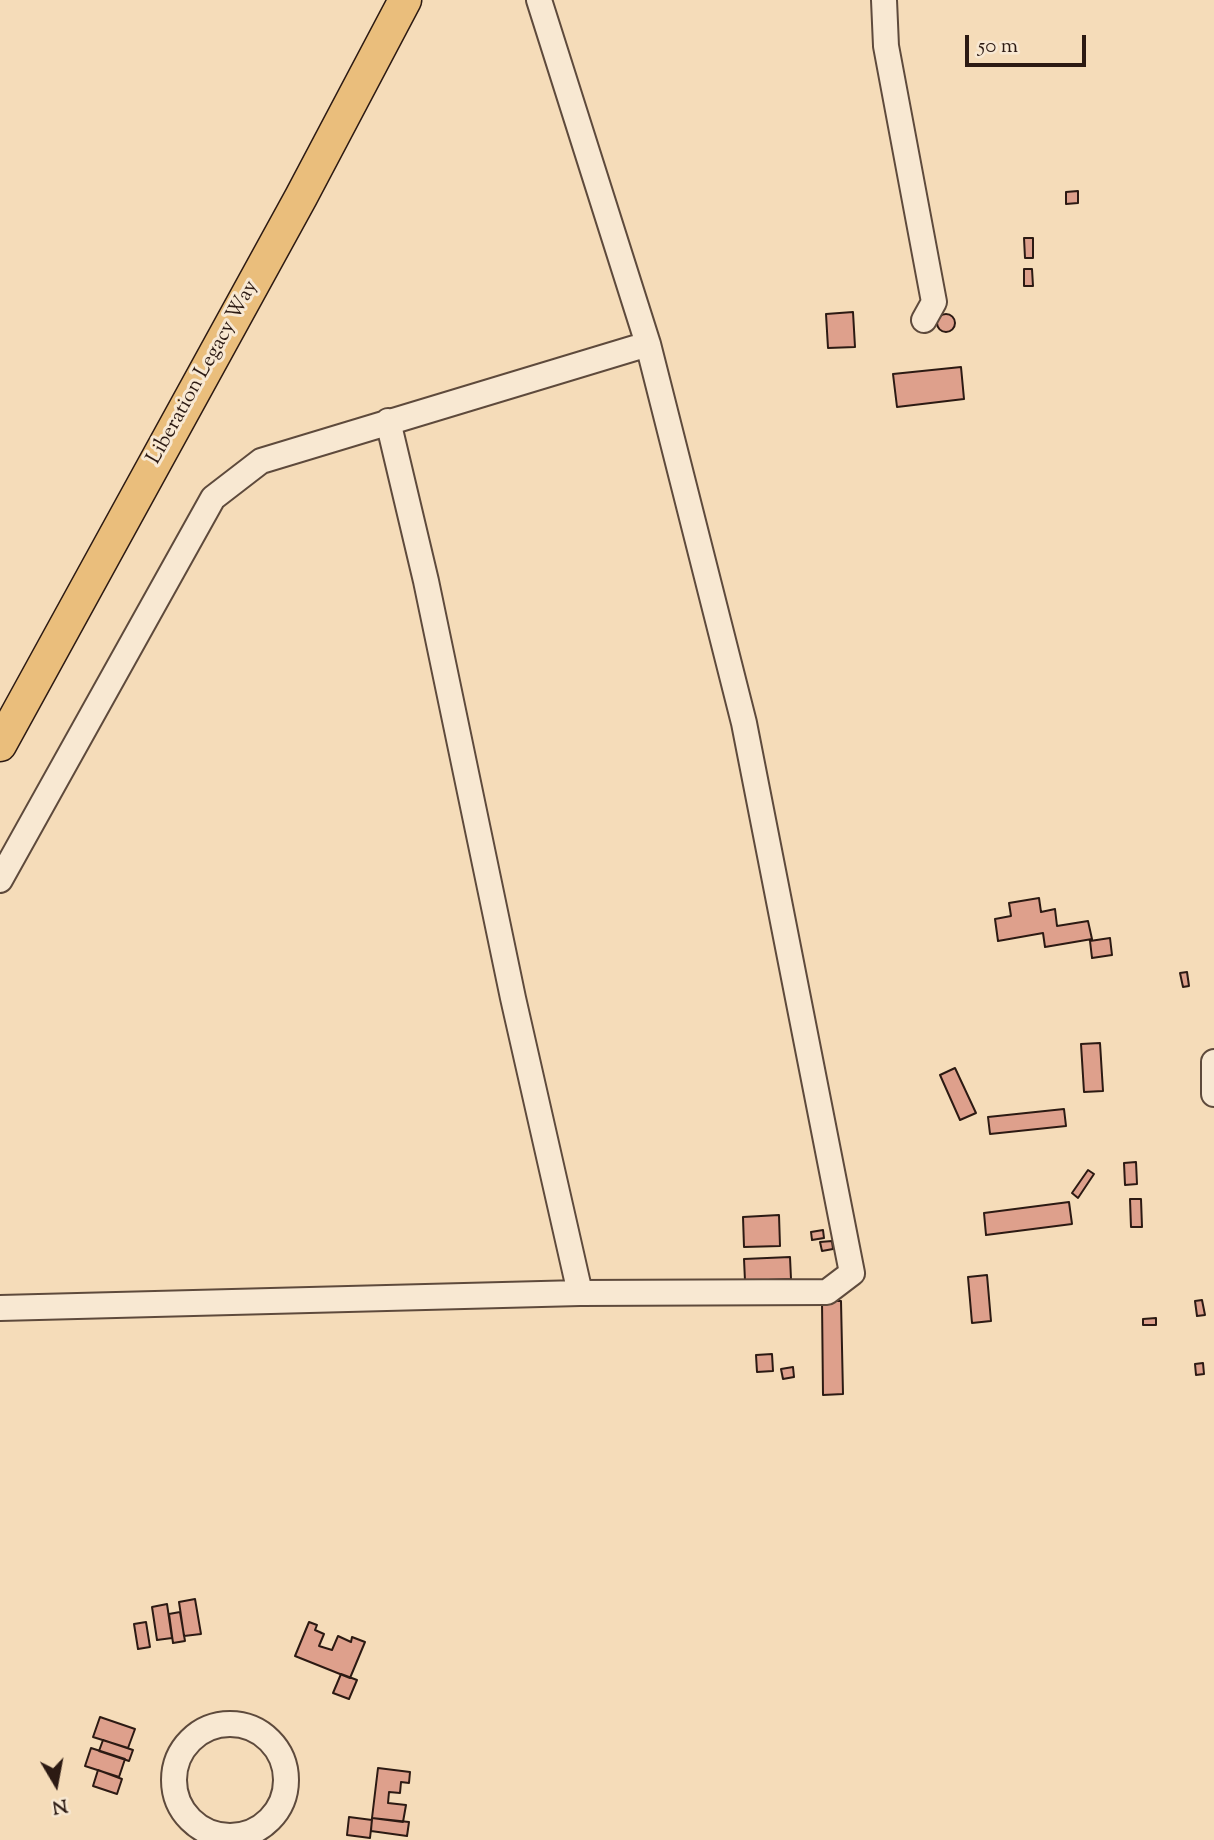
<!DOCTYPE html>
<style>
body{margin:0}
#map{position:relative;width:1214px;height:1840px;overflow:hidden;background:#f5dcb9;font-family:"Sorts Mill Goudy",serif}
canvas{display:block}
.north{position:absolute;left:21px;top:1749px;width:70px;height:70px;-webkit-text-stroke:5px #f8e8d2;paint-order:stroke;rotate:170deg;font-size:19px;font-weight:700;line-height:28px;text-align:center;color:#2c1a13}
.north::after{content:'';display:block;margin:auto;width:24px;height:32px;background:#2c1a13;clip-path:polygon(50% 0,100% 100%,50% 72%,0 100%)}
.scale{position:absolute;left:965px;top:35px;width:121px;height:32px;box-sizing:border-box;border:4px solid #2c1a13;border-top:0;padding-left:9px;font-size:21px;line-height:24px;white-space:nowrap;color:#2c1a13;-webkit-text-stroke:5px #f8e8d2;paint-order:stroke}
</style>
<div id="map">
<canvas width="1214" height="1840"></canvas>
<div class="north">N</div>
<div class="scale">50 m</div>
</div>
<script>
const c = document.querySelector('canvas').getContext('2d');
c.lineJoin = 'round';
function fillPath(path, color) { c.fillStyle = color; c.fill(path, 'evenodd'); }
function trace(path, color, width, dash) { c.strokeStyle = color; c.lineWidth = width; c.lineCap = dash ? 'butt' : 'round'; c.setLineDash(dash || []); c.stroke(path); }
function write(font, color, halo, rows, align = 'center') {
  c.font = font + ' "Sorts Mill Goudy",serif'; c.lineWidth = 6; c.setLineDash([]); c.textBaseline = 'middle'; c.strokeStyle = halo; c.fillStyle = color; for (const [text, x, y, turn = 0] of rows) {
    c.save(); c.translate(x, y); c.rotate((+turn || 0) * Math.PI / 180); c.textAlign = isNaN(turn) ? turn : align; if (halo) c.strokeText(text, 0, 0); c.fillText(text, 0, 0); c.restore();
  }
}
const building = new Path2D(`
 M 1078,191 L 1078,203 L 1066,204 L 1066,192 Z
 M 1024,238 L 1033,238 L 1033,258 L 1025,258 Z
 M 1024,269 L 1032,269 L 1033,286 L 1024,286 Z
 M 853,312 L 855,347 L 828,348 L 826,314 Z
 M937 323a9 9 0 1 1 18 0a9 9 0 1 1-18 0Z
 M 961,367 L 964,399 L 897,407 L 893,374 Z
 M 1039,898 L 1041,912 L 1055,909 L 1057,926 L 1088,921 L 1092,939 L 1045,947 L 1043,933 L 998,941 L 995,919 L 1011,916 L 1009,903 Z
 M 1110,938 L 1112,955 L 1092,958 L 1090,941 Z
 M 1187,972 L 1189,986 L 1183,987 L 1180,973 Z
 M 1100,1043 L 1103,1091 L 1084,1092 L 1081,1044 Z
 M 955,1068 L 976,1113 L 960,1120 L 940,1075 Z
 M 1064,1109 L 1066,1126 L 990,1134 L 988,1117 Z
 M 1136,1162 L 1137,1184 L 1125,1185 L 1124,1163 Z
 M 1088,1170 L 1094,1174 L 1078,1198 L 1072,1193 Z
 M 1130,1199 L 1141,1199 L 1142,1227 L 1131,1227 Z
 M 1069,1202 L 1072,1224 L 986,1235 L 984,1213 Z
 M 779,1215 L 780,1246 L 744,1247 L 743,1217 Z
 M 823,1230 L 824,1238 L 812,1240 L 811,1232 Z
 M 832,1241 L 833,1249 L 822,1251 L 820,1242 Z
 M 790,1257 L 791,1279 L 745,1281 L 744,1259 Z
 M 987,1275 L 991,1321 L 972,1323 L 968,1277 Z
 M 1202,1300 L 1205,1315 L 1197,1316 L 1195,1301 Z
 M 822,1301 L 841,1301 L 843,1394 L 823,1395 Z
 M 1156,1318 L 1156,1325 L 1143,1325 L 1143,1319 Z
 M 772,1354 L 773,1371 L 757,1372 L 756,1355 Z
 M 1203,1363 L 1204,1374 L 1196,1375 L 1195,1364 Z
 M 793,1367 L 794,1377 L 783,1379 L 781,1369 Z
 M 195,1599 L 201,1634 L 184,1636 L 179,1602 Z
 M 167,1604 L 172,1638 L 157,1640 L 152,1607 Z
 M 180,1612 L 185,1641 L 173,1643 L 169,1614 Z
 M 146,1622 L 150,1647 L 138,1649 L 134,1624 Z
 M 309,1622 L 317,1625 L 315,1630 L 324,1634 L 319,1646 L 332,1650 L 338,1636 L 351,1642 L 352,1637 L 365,1642 L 350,1678 L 295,1656 Z
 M 341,1674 L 357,1680 L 349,1699 L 333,1693 Z
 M 100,1717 L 135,1729 L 128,1748 L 93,1737 Z
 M 103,1740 L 133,1750 L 129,1761 L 99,1751 Z
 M 91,1748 L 125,1759 L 119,1777 L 85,1766 Z
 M 378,1768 L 410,1772 L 409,1783 L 401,1782 L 400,1793 L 389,1792 L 388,1803 L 406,1805 L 403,1822 L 372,1818 Z
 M 98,1770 L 122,1779 L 117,1794 L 93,1786 Z
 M 349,1817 L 372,1820 L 370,1838 L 347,1835 Z
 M 372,1818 L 409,1822 L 407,1836 L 371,1831 Z`);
const minor = new Path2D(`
 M 884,0 L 886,46 L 934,302 L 924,320
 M 388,421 L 426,581 L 513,998 L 580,1293
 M 0,880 L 213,498 L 261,461 L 648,344
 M 1214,1062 L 1214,1094
 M 0,1308 L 580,1293 L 827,1292 L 852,1273 L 744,723 L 648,344 L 539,0
 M174 1780a56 56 0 1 1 112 0a56 56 0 1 1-112 0Z`);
const major = new Path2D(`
 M 0,745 L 301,197 L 405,0`);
const streetNames = [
 ["Liberation Legacy Way",204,373,-61]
];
fillPath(building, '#dea08c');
trace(building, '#2c1a13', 2);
trace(minor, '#5e4a3c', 28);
trace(major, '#2c1a13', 35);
trace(minor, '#f8e8d2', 24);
trace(major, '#eabe7c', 32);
write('21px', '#2c1a13', '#f8e8d2', streetNames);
</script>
